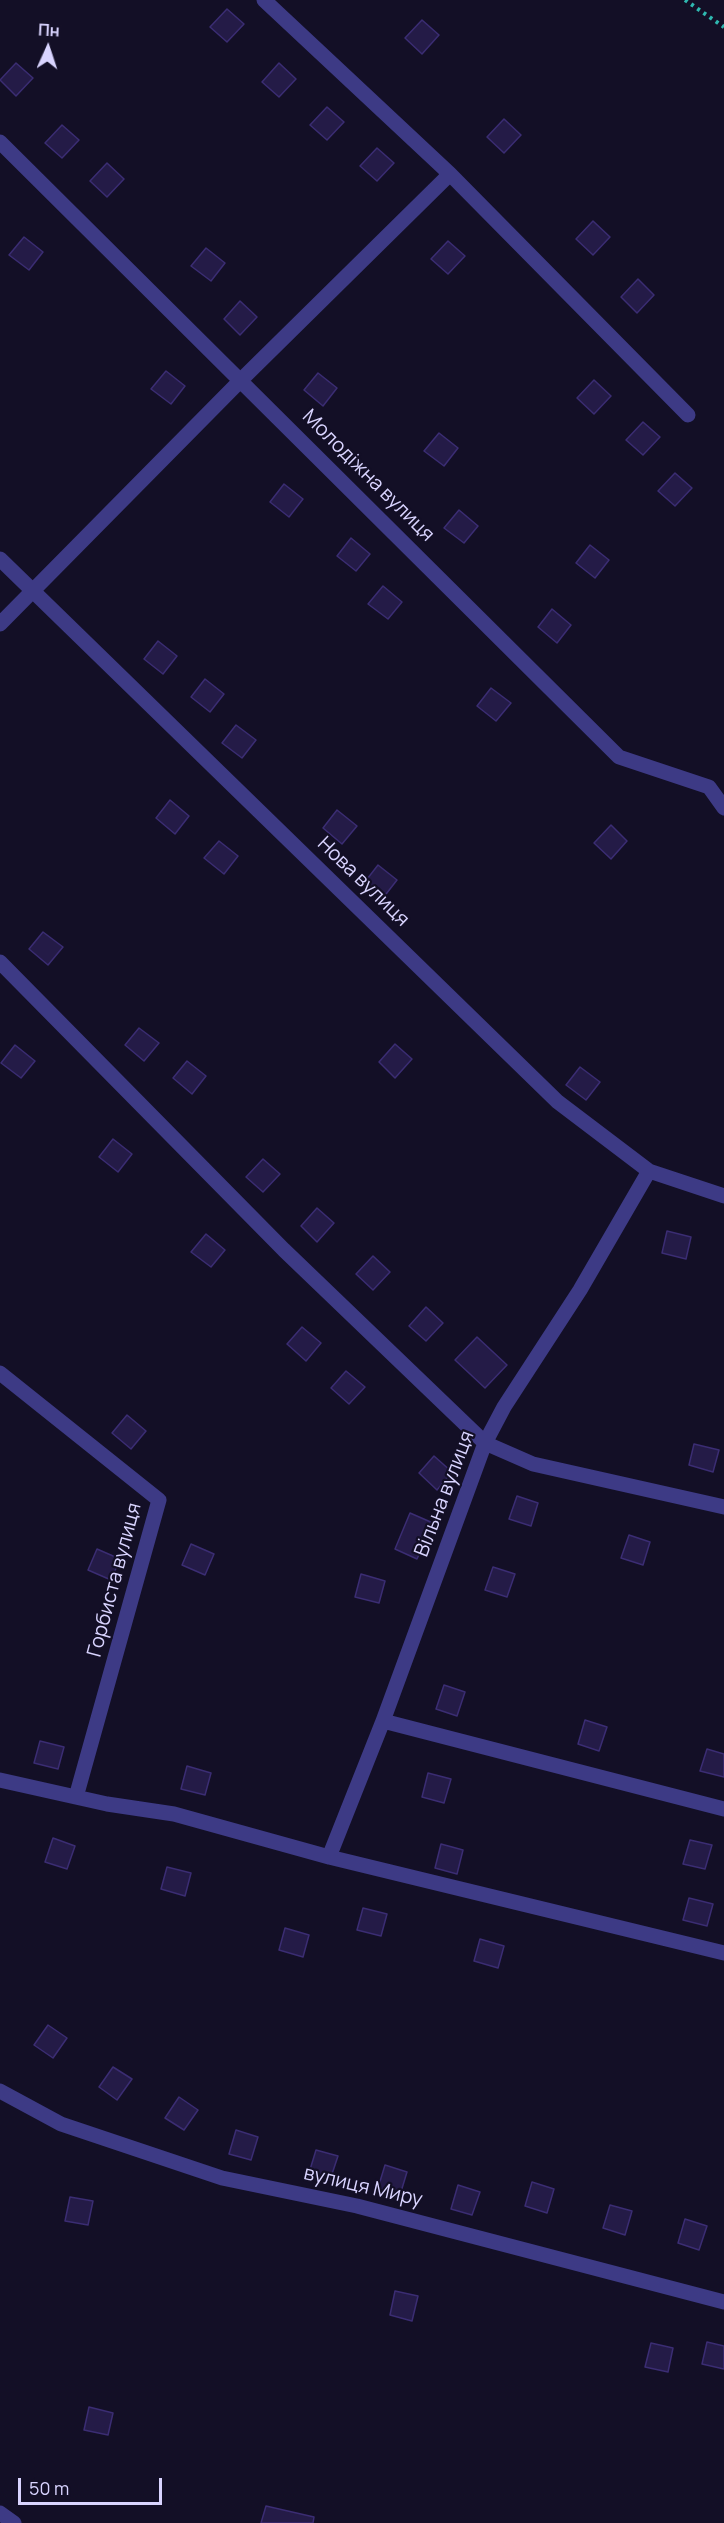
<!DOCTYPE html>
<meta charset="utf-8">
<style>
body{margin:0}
#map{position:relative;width:724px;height:2523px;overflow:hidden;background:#130f26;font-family:Manrope,sans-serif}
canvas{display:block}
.north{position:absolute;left:18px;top:18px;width:60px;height:60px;-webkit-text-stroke:4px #130f26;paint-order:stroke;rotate:3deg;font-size:16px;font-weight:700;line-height:24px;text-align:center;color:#d9d4ff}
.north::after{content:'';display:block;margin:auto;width:21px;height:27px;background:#d9d4ff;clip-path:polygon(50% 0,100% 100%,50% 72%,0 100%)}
.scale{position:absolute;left:18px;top:2478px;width:144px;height:27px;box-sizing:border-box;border:3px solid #d9d4ff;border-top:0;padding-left:8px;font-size:18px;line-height:21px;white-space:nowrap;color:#d9d4ff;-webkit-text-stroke:4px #130f26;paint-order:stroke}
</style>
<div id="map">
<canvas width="724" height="2523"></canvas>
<div class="north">Пн</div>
<div class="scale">50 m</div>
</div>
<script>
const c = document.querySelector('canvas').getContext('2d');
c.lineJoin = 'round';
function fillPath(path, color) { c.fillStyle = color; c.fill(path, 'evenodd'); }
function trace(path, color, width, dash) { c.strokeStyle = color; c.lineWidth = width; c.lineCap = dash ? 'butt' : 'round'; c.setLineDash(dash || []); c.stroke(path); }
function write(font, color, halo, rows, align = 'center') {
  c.font = font + ' Manrope,sans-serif'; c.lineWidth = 4.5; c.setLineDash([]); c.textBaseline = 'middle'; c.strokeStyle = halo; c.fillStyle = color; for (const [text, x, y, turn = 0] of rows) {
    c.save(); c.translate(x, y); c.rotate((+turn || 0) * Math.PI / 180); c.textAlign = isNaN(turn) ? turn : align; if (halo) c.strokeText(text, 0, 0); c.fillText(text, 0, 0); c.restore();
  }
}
const building = new Path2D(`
 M 227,9 L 244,24 L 227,42 L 210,27 Z
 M 422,20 L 439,35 L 422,54 L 405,38 Z
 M 16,63 L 33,78 L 16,96 L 0,80 Z
 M 279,63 L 296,79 L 279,97 L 262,82 Z
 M 327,107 L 344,122 L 327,140 L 310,125 Z
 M 504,119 L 521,135 L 504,153 L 487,137 Z
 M 62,125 L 79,140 L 62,158 L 45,143 Z
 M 377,148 L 394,163 L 377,181 L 360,166 Z
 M 107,163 L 124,179 L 107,197 L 90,181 Z
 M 593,221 L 610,237 L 593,255 L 576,239 Z
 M 24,237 L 43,252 L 29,270 L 9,255 Z
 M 448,241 L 465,256 L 448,274 L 431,259 Z
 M 206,248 L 225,263 L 211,281 L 191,266 Z
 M 638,279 L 654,295 L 637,313 L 621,297 Z
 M 240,301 L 257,317 L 240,335 L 224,319 Z
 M 166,371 L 185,386 L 171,404 L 151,389 Z
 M 318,373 L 337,388 L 323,406 L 304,390 Z
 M 594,380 L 611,396 L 594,414 L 577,398 Z
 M 643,422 L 660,437 L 643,455 L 626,440 Z
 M 439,433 L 458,448 L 444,466 L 424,451 Z
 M 675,473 L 692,488 L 675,506 L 658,491 Z
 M 284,484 L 303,499 L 289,517 L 270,502 Z
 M 459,510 L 478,526 L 464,543 L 444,528 Z
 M 351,538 L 370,554 L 356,571 L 337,556 Z
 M 590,545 L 609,560 L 595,578 L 576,563 Z
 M 383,586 L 402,602 L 388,619 L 368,604 Z
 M 552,609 L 571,625 L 557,643 L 538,627 Z
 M 158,641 L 177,656 L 163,674 L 144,659 Z
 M 205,679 L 224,694 L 210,712 L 191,697 Z
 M 491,688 L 511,703 L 496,721 L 477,706 Z
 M 236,725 L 256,740 L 242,758 L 222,743 Z
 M 170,800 L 189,816 L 175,834 L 156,818 Z
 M 337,810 L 357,826 L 342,844 L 323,828 Z
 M 611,825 L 627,841 L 611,859 L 594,843 Z
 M 219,841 L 238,856 L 224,874 L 204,858 Z
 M 378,865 L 397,880 L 383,898 L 364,883 Z
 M 43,932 L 63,947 L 48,965 L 29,949 Z
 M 139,1028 L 159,1043 L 144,1061 L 125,1045 Z
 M 395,1044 L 412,1059 L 395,1078 L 379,1062 Z
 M 15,1045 L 35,1061 L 21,1078 L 1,1063 Z
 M 187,1061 L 206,1076 L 192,1094 L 173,1078 Z
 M 580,1067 L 600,1082 L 586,1100 L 566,1085 Z
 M 113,1139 L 132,1154 L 118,1172 L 99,1157 Z
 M 263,1159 L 280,1174 L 263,1192 L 246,1177 Z
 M 317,1208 L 334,1223 L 317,1242 L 301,1226 Z
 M 667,1231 L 691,1237 L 686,1259 L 662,1253 Z
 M 206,1234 L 225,1250 L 211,1267 L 191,1252 Z
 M 373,1256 L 390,1272 L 373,1290 L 356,1274 Z
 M 426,1307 L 443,1323 L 426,1341 L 409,1326 Z
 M 302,1327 L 321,1343 L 306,1361 L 287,1344 Z
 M 477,1337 L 507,1365 L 485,1388 L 455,1360 Z
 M 346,1371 L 365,1387 L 349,1404 L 331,1388 Z
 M 127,1415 L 146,1431 L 131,1449 L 112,1433 Z
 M 694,1444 L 719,1450 L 713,1472 L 689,1465 Z
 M 434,1456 L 452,1472 L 437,1490 L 419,1473 Z
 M 517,1496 L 538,1503 L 531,1526 L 509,1519 Z
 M 410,1513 L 433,1523 L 417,1559 L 395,1549 Z
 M 629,1535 L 650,1542 L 643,1565 L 621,1558 Z
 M 191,1544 L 214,1554 L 205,1575 L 182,1565 Z
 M 97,1549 L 120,1559 L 111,1580 L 88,1570 Z
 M 493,1567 L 515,1574 L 507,1597 L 485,1590 Z
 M 361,1574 L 385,1581 L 379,1603 L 355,1597 Z
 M 444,1685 L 465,1692 L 457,1716 L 436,1709 Z
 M 585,1720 L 607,1727 L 599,1751 L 578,1744 Z
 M 40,1741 L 64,1747 L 58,1769 L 34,1763 Z
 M 707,1749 L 724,1754 L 724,1777 L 700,1771 Z
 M 187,1766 L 211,1773 L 205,1795 L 181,1789 Z
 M 428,1773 L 451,1779 L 444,1803 L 422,1797 Z
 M 53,1838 L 75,1846 L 67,1869 L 45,1862 Z
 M 690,1840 L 712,1845 L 705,1869 L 683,1864 Z
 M 441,1844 L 463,1850 L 457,1874 L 435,1868 Z
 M 167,1867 L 191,1873 L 185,1896 L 161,1889 Z
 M 689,1898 L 713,1904 L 707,1926 L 683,1920 Z
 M 363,1908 L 387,1914 L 381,1936 L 357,1930 Z
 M 285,1928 L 309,1935 L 303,1957 L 279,1950 Z
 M 480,1939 L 504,1946 L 498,1968 L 474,1961 Z
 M 48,2025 L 67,2038 L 53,2058 L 34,2045 Z
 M 113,2067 L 132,2079 L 117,2100 L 99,2087 Z
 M 179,2097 L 198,2110 L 184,2130 L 165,2118 Z
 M 236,2130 L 258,2137 L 251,2160 L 229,2154 Z
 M 316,2150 L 338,2156 L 330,2180 L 309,2173 Z
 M 385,2165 L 407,2172 L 400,2195 L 378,2188 Z
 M 532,2182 L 554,2189 L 547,2213 L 525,2206 Z
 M 458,2185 L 480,2192 L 472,2215 L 451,2209 Z
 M 70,2197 L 93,2201 L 88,2225 L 65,2221 Z
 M 610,2205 L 632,2211 L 625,2235 L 603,2228 Z
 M 685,2219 L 707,2226 L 699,2250 L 678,2243 Z
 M 395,2291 L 418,2296 L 412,2321 L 390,2315 Z
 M 707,2342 L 724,2346 L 724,2369 L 702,2364 Z
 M 651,2343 L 673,2348 L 668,2372 L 645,2367 Z
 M 89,2407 L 113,2413 L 108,2435 L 84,2430 Z
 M 266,2506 L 314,2517 L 313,2523 L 261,2523 Z`);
const path = new Path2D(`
 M 685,0 L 724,27`);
const minor = new Path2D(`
 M 0,142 L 619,757 L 709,787 L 724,808
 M 450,174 L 688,415
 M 0,559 L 558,1102 L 649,1171 L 724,1196
 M 0,624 L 241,380 L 450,174 L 264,0
 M 0,962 L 284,1250 L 485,1443 L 533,1464 L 724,1507
 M 0,1373 L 159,1500 L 76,1797
 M 383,1721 L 724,1809
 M 0,1780 L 107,1804 L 174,1814 L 329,1857 L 724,1953
 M 329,1857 L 383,1721 L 485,1443 L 504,1407 L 580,1290 L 649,1171
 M 0,2091 L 61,2124 L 222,2178 L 357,2206 L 724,2302
 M 0,2513 L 14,2523`);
const streetNames = [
 ["Молодіжна вулиця",368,476,45],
 ["Нова вулиця",363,882,44],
 ["Вільна вулиця",445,1494,-69],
 ["Горбиста вулиця",115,1580,-75],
 ["вулиця Миру",363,2187,13]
];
fillPath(building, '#241b47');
trace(building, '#3b2d73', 1.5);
trace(path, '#2fb8b0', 4, [3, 4.5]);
trace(minor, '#3d3a85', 15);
write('20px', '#d9d4ff', '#130f26', streetNames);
</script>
